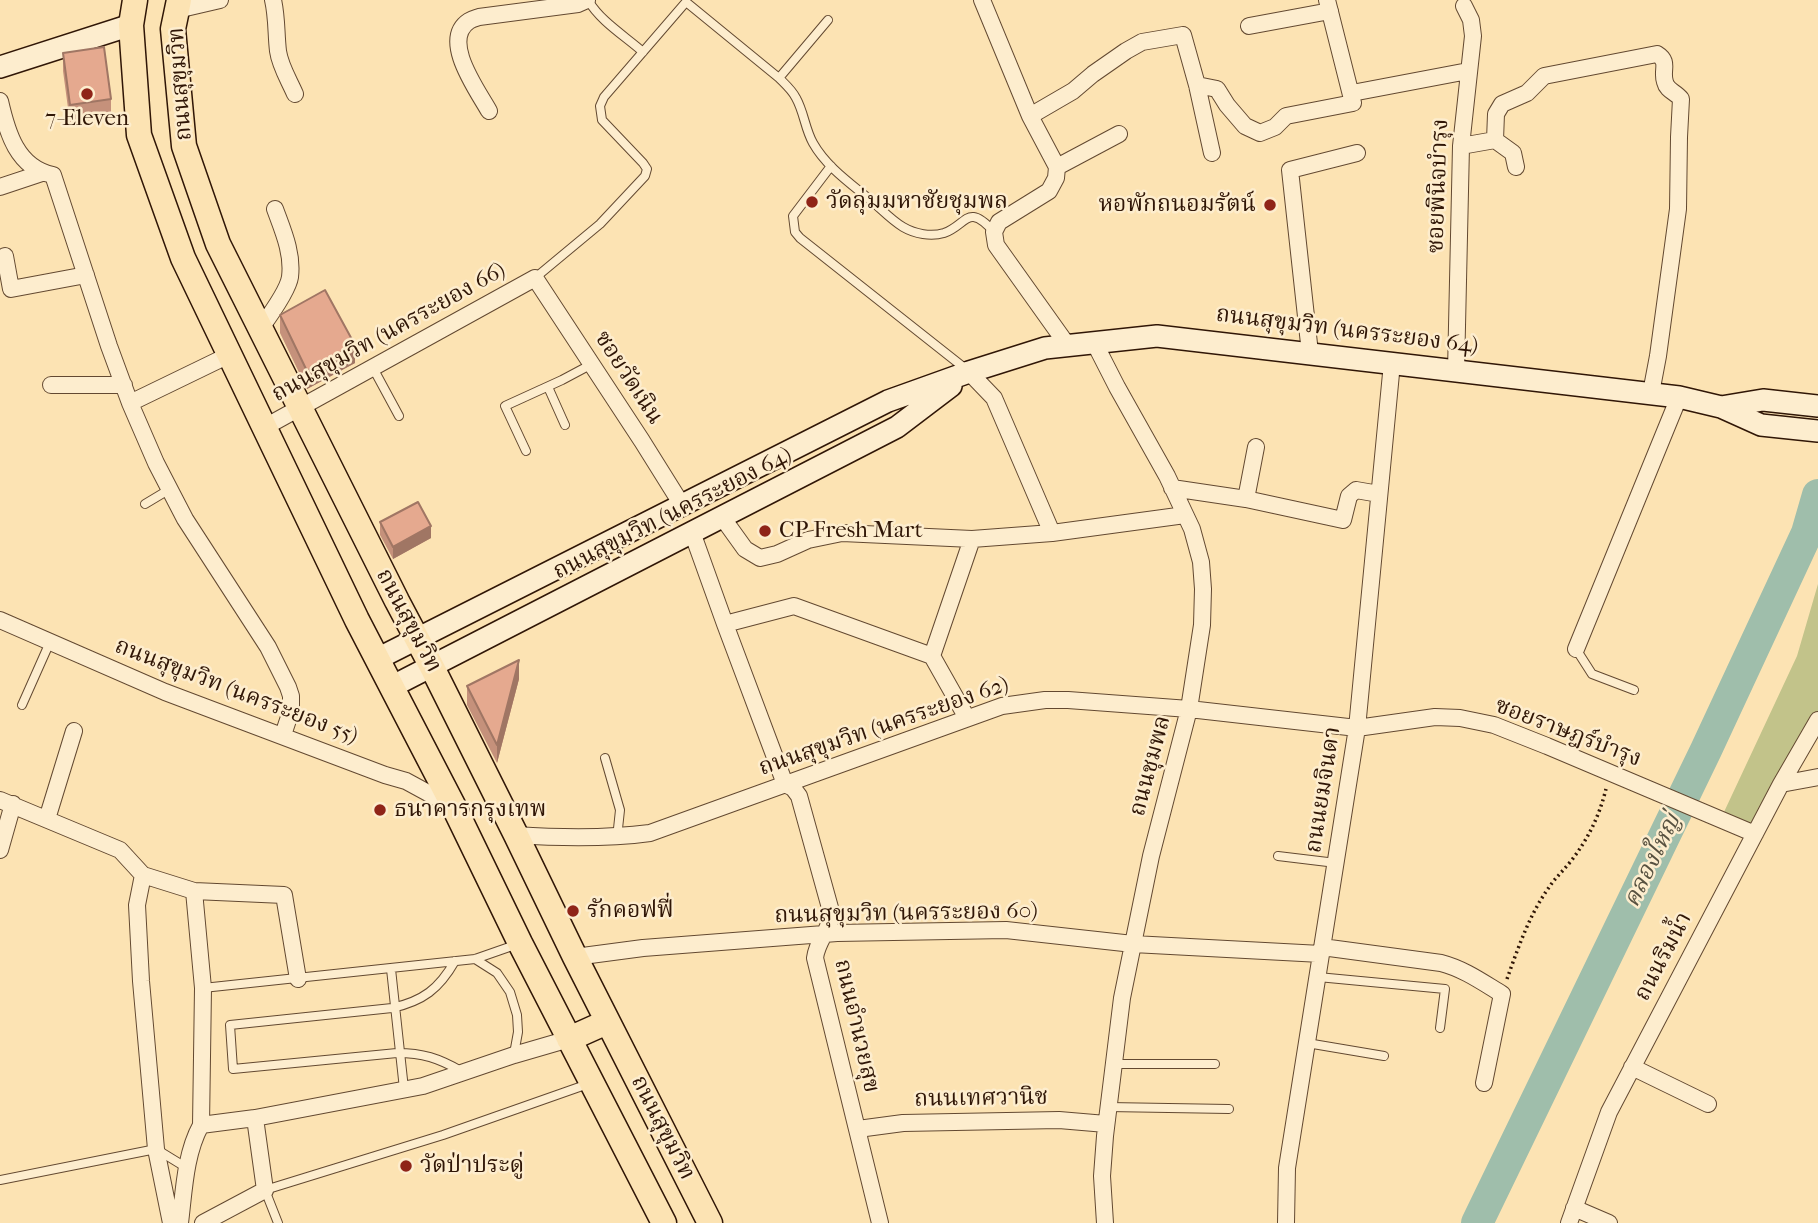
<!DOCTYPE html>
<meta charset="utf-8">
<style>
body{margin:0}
canvas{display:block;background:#fce3b3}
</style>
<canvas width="1818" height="1223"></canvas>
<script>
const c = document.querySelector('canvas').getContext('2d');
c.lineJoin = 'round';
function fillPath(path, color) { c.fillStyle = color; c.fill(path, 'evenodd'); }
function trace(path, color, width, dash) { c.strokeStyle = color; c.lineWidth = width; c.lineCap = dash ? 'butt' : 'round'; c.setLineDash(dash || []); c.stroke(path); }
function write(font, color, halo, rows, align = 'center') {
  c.font = font + ' "IM FELL French Canon","Noto Serif Thai",serif'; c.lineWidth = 5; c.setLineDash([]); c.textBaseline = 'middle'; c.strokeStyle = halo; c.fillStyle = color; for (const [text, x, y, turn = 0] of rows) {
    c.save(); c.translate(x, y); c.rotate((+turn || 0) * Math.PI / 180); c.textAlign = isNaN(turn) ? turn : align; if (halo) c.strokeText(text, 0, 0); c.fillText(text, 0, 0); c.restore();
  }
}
const green = new Path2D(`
 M 1818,584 L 1818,711 L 1752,826 L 1724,812 L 1797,656 Z`);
const river = new Path2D(`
 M 1477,1223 L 1706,750 L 1807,533 L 1818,495`);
const path = new Path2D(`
 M 1507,979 C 1518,948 1530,913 1550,886 C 1556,877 1564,870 1571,861 C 1588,839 1599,817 1606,789`);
const lane = new Path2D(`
 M 588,0 C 600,21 625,36 643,52
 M 779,78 L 828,20
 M 831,166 L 793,216 L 795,232 L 800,238 L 967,370
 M 535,278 L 600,224 L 645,176 L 647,169 L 643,163 L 602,120 L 600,106 L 604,97 L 686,2 L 779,78 C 785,84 792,90 796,98 C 804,112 805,129 813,143 C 827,168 853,185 874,203 C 883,211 893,221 903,227 C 915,234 931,237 944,233 C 967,225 967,202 994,232
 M 373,368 L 399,416
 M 548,387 L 565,425
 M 526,451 L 505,406 L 562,380 L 592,364
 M 145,504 L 170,489
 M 1576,649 L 1592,674 L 1634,690
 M 22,705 L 50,642
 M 605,758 L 620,810 L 617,838
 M 1278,856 L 1336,863
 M 475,959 L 497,973 L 510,992 L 517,1015 L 518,1032 L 514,1054
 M 455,961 C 439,989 423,1001 392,1008 L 230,1025 L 233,1069 L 397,1053 C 423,1053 438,1058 461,1071
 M 391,969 L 404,1089
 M 1318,977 L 1445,989 L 1440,1028
 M 203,988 L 475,959 L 518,944
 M 1307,1043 L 1384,1056
 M 1113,1064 L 1215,1064
 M 1108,1107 L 1229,1109
 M 0,1180 L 156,1149 L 187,1168
 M 278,1223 L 265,1190 L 443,1135 L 588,1084`);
const street = new Path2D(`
 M 273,0 C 277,17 276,34 278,51 C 280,66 289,80 295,94
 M 982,0 L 1030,116 L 1057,167 L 1056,178 L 1049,191 L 999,222 L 994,232 L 996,245 L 1068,346
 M 177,10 L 220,0
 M 1249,26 L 1330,11
 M 1197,85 L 1217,89 L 1227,105 L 1245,126 L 1260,133 L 1275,127 L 1286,116 L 1353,103 L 1327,0
 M 1352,93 L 1468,71
 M 0,101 C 7,132 17,168 53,175 L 109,346 L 130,403 L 156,463 L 185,519 L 268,647 L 288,687 L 291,696 L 291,711 L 283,735
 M 489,111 C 478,91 440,40 469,21 C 472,19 476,18 479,17 L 578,4 L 587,0
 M 1030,116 L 1073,91 L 1093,74 L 1126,51 L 1142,42 L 1183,35 L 1197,85 L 1212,153
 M 1495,140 L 1513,153 L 1516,167
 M 1461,146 L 1495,140 L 1496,114 L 1502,104 L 1527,93 L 1544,76 L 1657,54 C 1670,62 1661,70 1665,82 C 1667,91 1676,92 1681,99 L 1679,137 L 1678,209 L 1658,356 L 1651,393
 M 1057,167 L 1119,134
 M 0,187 L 42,173
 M 5,256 L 11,289 L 86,275
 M 260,329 C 268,318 288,291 290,277 C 293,253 283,231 275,209
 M 1094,342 L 1117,387 L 1167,476 L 1192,529 L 1201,562 L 1203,589 L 1202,625 L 1189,709 L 1151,856 L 1122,998 L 1105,1136 L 1102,1176 L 1105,1223
 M 1310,353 L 1290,170 L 1357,153
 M 1456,371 L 1461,146 L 1473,36 L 1471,20 L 1464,6
 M 969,372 L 994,398 L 1052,533
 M 51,385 L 124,385
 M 130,403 L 229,355
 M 265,427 L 535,278 L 642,441 L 682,505
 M 1172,488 L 1246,499 L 1343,520 L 1349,496 L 1356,490 L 1379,494
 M 1246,499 L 1256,447
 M 722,517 L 745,549 L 760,558 L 777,554 L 808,540 L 842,533 L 972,539 L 1052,533 L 1185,515
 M 692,532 L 725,624 L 785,784 L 793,788 L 799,796 L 832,915 C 829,931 817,941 815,958 L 880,1223
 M 0,620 L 165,692 L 385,775 L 406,781 L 452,806
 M 725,624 L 794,606 L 932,656 L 967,718
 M 1576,649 L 1679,397
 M 932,656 L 972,539
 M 1781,784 L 1818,777
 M 0,800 L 120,850 L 143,875 L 194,891 L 284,895 L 298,979
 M 47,819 L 74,731
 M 516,835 C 561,838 605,839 650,833 L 1002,706 L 1045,700 L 1068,700 L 1189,709 L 1357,728 L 1435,717 L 1460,718 L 1494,725 L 1547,746 L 1755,834
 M 0,850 L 13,804
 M 143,875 L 137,905 L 141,981 L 156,1149 L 171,1223
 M 1322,947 L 1441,963 C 1464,969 1482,982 1502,994 L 1484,1083
 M 575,957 L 643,948 L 837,933 L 1006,930 L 1133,944 L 1321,954
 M 1632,1067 L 1708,1104
 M 201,1125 L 255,1118 L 423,1086 L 514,1055 L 569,1039
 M 858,1129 L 903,1123 L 1059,1120 L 1106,1124
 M 1574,1208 L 1609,1223
 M 180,1223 C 184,1191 185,1154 201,1125 L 203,988 L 194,891
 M 203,1223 L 265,1190 L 255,1118
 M 1286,1223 L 1287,1168 L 1357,728 L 1392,363
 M 1569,1223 L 1609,1112 L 1781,784 L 1818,720`);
const secondary = new Path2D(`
 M 0,67 L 131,25
 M 1721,407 L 1763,400 L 1818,406
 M 377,659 L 888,401 L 969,372 L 1045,348 L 1157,336 L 1679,397 L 1721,407 L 1761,425 L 1818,431
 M 391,687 L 897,427 L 951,386`);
const primary = new Path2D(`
 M 135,0 L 131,25 L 139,135 L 183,258 L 357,620 L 454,807 L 520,943 L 664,1223
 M 179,0 L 173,29 L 184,146 L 218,244 L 397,601 L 433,669 L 516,835 L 575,957 L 710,1223
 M 569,1039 L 607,1022`);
const wall = new Path2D(`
 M 63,53 L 111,99 L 111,117 L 70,123 L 63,71 Z
 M 280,315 L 355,363 L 307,389 L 280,333 Z
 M 380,522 L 431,538 L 393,559 L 380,535 Z
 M 519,679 L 497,763 L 467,705 L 467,686 Z`);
const shadedWall = new Path2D(`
 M 355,345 L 355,363 L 307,389 L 307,371 Z
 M 431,526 L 431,538 L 393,559 L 393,547 Z
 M 519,660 L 519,679 L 497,763 L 497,745 Z`);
const building = new Path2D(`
 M 104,47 L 111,99 L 70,105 L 63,53 Z
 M 325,290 L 355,345 L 307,371 L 280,315 Z
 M 418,502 L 431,526 L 393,547 L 380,522 Z
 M 519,660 L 497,745 L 467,686 Z`);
const markers = [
 [87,94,7,"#8f2418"],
 [812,202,7,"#8f2418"],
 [1270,205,7,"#8f2418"],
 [765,531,7,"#8f2418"],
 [380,810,7,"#8f2418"],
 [573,911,7,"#8f2418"],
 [406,1166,7,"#8f2418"]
];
const streetNames = [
 ["ถนนสุขุมวิท",181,84,-94],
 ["ซอยพินิจบำรุง",1439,186,-88],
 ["ถนนสุขุมวิท (นครระยอง 64)",1347,331,7],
 ["ถนนสุขุมวิท (นครระยอง 66)",389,333,-29],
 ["ซอยวัดเนิน",628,378,57],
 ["ถนนสุขุมวิท (นครระยอง 64)",673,514,-27],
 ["ถนนสุขุมวิท",408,621,62],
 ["ถนนสุขุมวิท (นครระยอง 55)",236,692,21],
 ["ถนนสุขุมวิท (นครระยอง 62)",884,727,-19],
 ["ซอยราษฎร์บำรุง",1568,733,21],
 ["ถนนชุมพล",1151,766,-75],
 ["ถนนยมจินดา",1324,790,-81],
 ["ถนนสุขุมวิท (นครระยอง 60)",906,914,-1],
 ["ถนนริมน้ำ",1664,957,-62],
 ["ถนนอำนวยสุข",856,1026,77],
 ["ถนนเทศวานิช",981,1099,-1],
 ["ถนนสุขุมวิท",662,1128,63]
];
const poiNames = [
 ["7-Eleven",87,119,"center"],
 ["วัดลุ่มมหาชัยชุมพล",826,202],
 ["หอพักถนอมรัตน์",1256,205,"right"],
 ["CP Fresh Mart",779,531],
 ["ธนาคารกรุงเทพ",394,810],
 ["รักคอฟฟี่",587,911],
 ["วัดป่าประดู่",420,1166]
];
const waterNames = [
 ["คลองใหญ่",1653,861,-64]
];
fillPath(green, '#c2c38a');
trace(river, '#9fbeab', 32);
trace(lane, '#634931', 10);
trace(street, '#634931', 18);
trace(secondary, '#301606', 24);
trace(primary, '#301606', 27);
trace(path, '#301606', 3.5, [2, 3.5]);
trace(lane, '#fdedce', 8);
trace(street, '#fdedce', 16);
trace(secondary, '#fdedce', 21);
trace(primary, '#fce3b3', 24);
fillPath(wall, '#c5917b');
fillPath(shadedWall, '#a07664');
fillPath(building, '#e5a98f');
trace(building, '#a07664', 2);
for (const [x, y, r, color] of markers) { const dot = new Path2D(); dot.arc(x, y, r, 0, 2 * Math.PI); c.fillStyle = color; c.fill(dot); trace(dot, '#fdedce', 2.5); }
write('23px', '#301606', '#fdedce', streetNames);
write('23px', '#301606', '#fdedce', poiNames, 'left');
write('italic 24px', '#575140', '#fdedce', waterNames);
</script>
